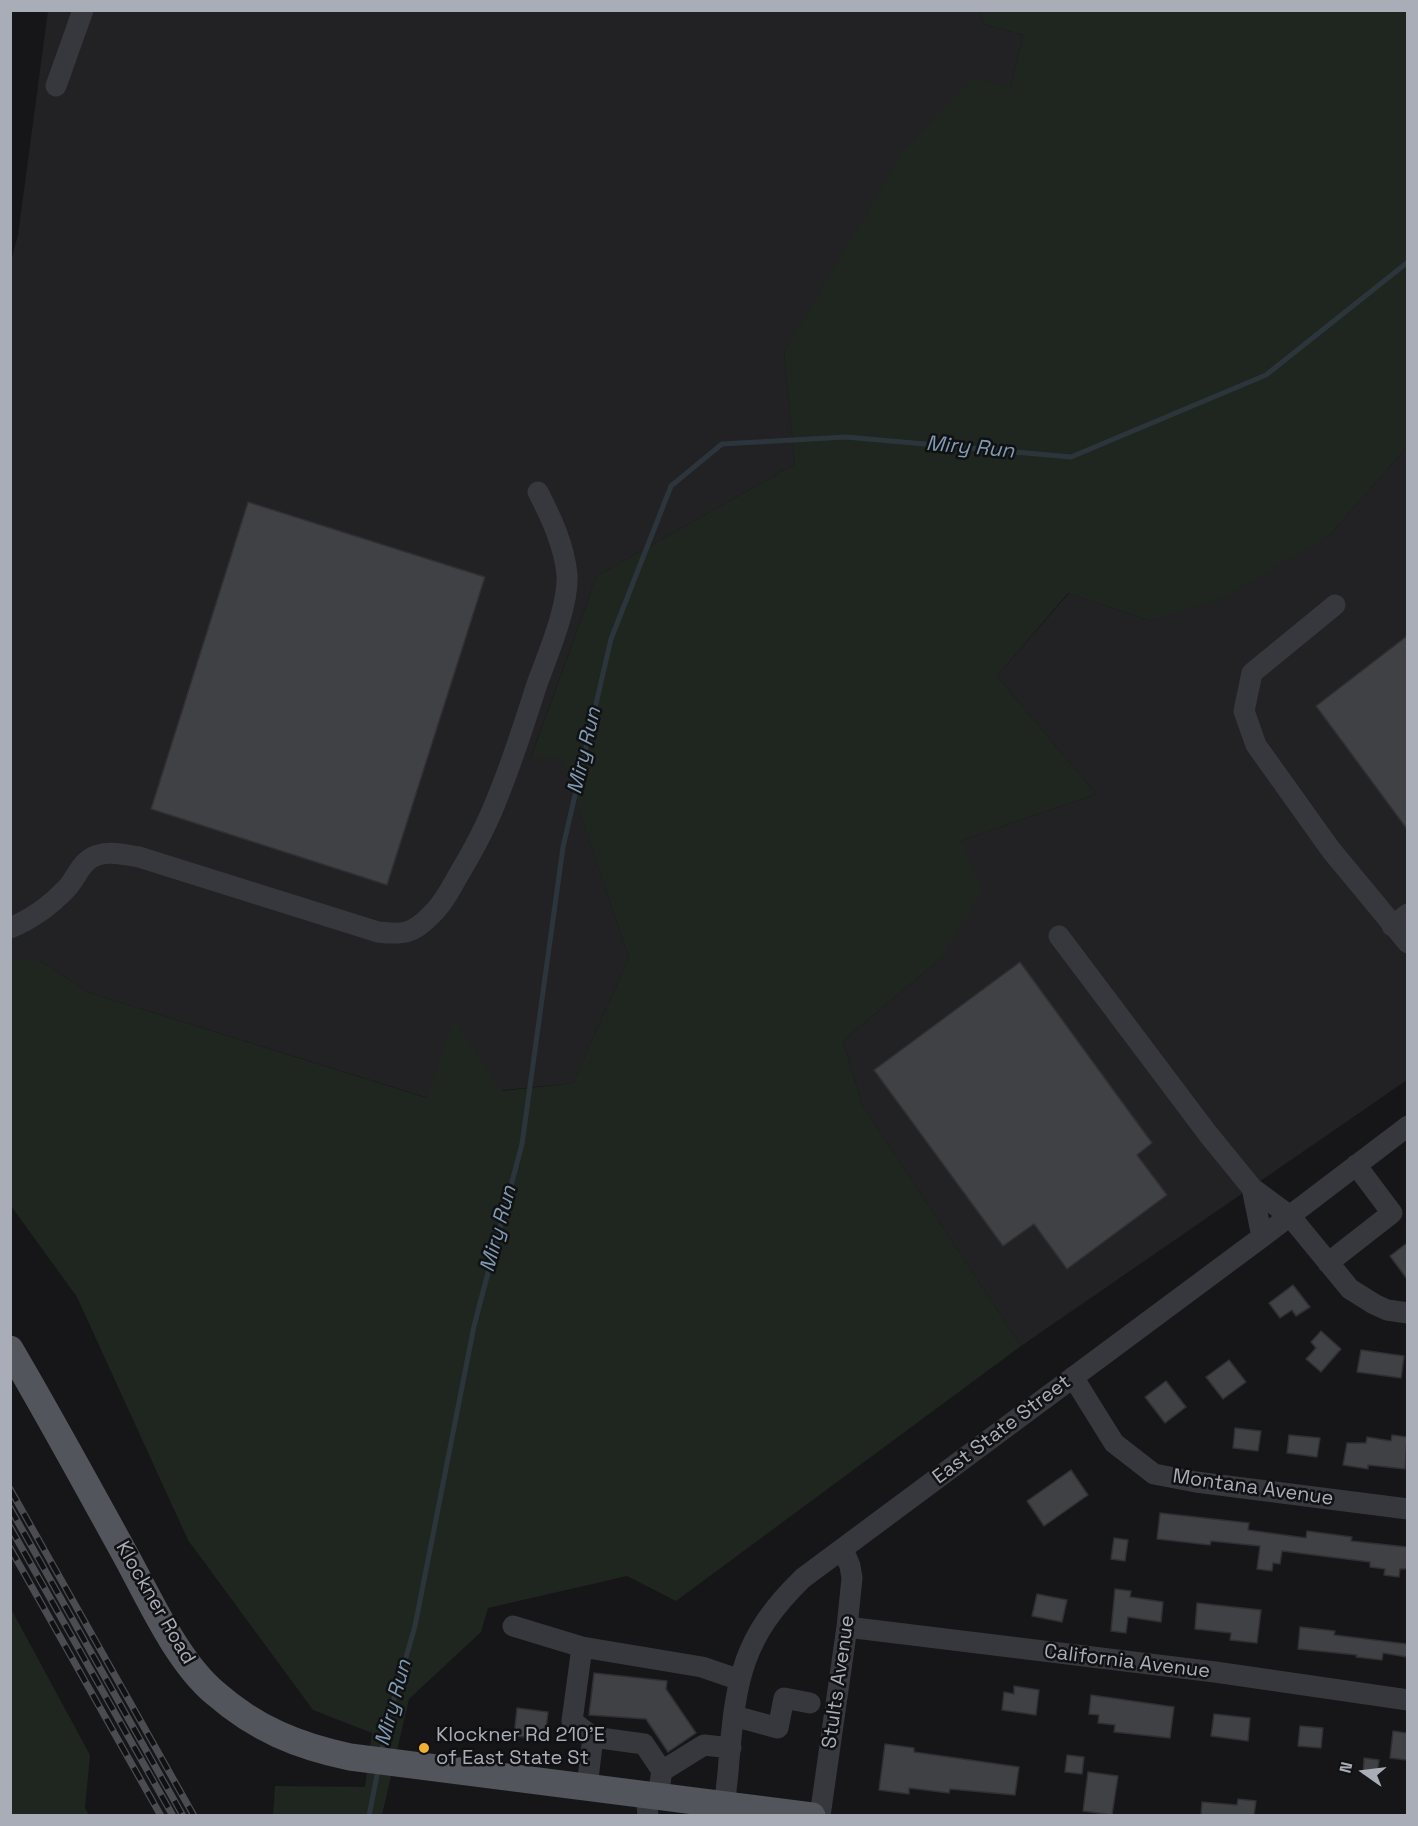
<!DOCTYPE html>
<style>
body{margin:0}
#map{position:relative;width:1418px;height:1826px;overflow:hidden;background:#161618;font-family:"Space Grotesk",sans-serif}
canvas{display:block}
.frame{position:absolute;inset:0;border:12px solid #a8adb8;pointer-events:none}
.north{position:absolute;left:1334px;top:1742px;width:60px;height:60px;-webkit-text-stroke:4px #111113;paint-order:stroke;rotate:284deg;font-size:16px;font-weight:700;line-height:24px;text-align:center;color:#a8adb8}
.north::after{content:'';display:block;margin:auto;width:21px;height:27px;background:#a8adb8;clip-path:polygon(50% 0,100% 100%,50% 72%,0 100%)}
</style>
<div id="map">
<canvas width="1418" height="1826"></canvas>
<div class="frame"></div>
<div class="north">N</div>
</div>
<script>
const c = document.querySelector('canvas').getContext('2d');
c.lineJoin = 'round';
function fillPath(path, color) { c.fillStyle = color; c.fill(path, 'evenodd'); }
function trace(path, color, width, dash) { c.strokeStyle = color; c.lineWidth = width; c.lineCap = dash ? 'butt' : 'round'; c.setLineDash(dash || []); c.stroke(path); }
function write(font, color, halo, rows, align = 'center') {
  c.font = font + ' "Space Grotesk",sans-serif'; c.lineWidth = 5; c.setLineDash([]); c.textBaseline = 'middle'; c.strokeStyle = halo; c.fillStyle = color; for (const [text, x, y, turn = 0] of rows) {
    c.save(); c.translate(x, y); c.rotate((+turn || 0) * Math.PI / 180); c.textAlign = isNaN(turn) ? turn : align; if (halo) c.strokeText(text, 0, 0); c.fillText(text, 0, 0); c.restore();
  }
}
const built = new Path2D(`
 M 980,10 L 984,24 L 1023,35 L 1010,88 L 784,352 L 795,464 L 597,576 L 531,756 L 562,758 L 629,958 L 573,1083 L 428,1098 L 90,993 L 40,961 L 11,961 L 10,264 L 18,235 L 48,11 Z
 M 1407,447 L 1407,1080 L 1021,1346 L 863,1107 L 843,1041 L 940,959 L 960,841 L 1096,794 L 997,676 L 1069,593 L 1151,621 L 1329,536 Z`);
const green = new Path2D(`
 M 980,11 L 1407,11 L 1407,447 L 1329,536 L 1224,598 L 1151,621 L 1068,593 L 997,676 L 1096,794 L 960,841 L 983,891 L 940,959 L 843,1041 L 863,1107 L 1021,1346 L 676,1601 L 627,1576 L 488,1608 L 481,1632 L 409,1699 L 382,1815 L 273,1815 L 275,1786 L 365,1787 L 372,1733 L 313,1710 L 188,1540 L 77,1297 L 11,1206 L 10,961 L 40,961 L 90,993 L 427,1098 L 453,1019 L 503,1091 L 573,1083 L 629,958 L 562,759 L 531,757 L 597,576 L 795,464 L 784,352 L 904,151 L 973,78 L 1010,88 L 1023,35 L 984,24 Z
 M 11,1609 L 90,1755 L 85,1808 L 89,1815 L 11,1815 Z`);
const stream = new Path2D(`
 M 381,1755 L 387,1723 L 415,1626 L 474,1326 L 522,1144 L 563,847 L 611,639 L 671,486 L 722,444 L 846,437 L 1071,457 L 1266,375 L 1408,262
 M 369,1816 L 378,1770`);
const building = new Path2D(`
 M 248,502 L 485,577 L 387,885 L 151,809 Z
 M 1407,636 L 1407,829 L 1316,706 Z
 M 1020,962 L 1152,1143 L 1137,1155 L 1167,1195 L 1067,1269 L 1034,1224 L 1003,1246 L 874,1070 Z
 M 1407,1243 L 1407,1279 L 1390,1256 Z
 M 1293,1285 L 1310,1307 L 1296,1316 L 1292,1310 L 1280,1318 L 1269,1303 Z
 M 1321,1331 L 1341,1349 L 1321,1372 L 1306,1359 L 1316,1348 L 1311,1342 Z
 M 1361,1350 L 1404,1356 L 1401,1378 L 1357,1372 Z
 M 1229,1360 L 1246,1382 L 1223,1399 L 1206,1377 Z
 M 1166,1381 L 1186,1407 L 1165,1423 L 1145,1397 Z
 M 1235,1428 L 1261,1431 L 1258,1451 L 1233,1448 Z
 M 1289,1435 L 1320,1438 L 1317,1457 L 1287,1453 Z
 M 1392,1435 L 1407,1437 L 1405,1469 L 1368,1465 L 1368,1469 L 1343,1465 L 1347,1443 L 1366,1443 L 1367,1437 L 1391,1441 Z
 M 1071,1470 L 1088,1495 L 1044,1526 L 1027,1501 Z
 M 1160,1513 L 1249,1523 L 1248,1530 L 1306,1538 L 1307,1531 L 1352,1537 L 1351,1541 L 1407,1547 L 1407,1569 L 1400,1569 L 1399,1577 L 1384,1575 L 1385,1569 L 1370,1567 L 1370,1562 L 1282,1551 L 1280,1564 L 1273,1563 L 1272,1571 L 1257,1569 L 1260,1546 L 1211,1541 L 1210,1545 L 1157,1539 Z
 M 1114,1538 L 1128,1540 L 1125,1561 L 1111,1559 Z
 M 1115,1589 L 1131,1591 L 1130,1597 L 1163,1602 L 1161,1622 L 1128,1617 L 1126,1633 L 1111,1631 Z
 M 1037,1594 L 1067,1600 L 1062,1622 L 1032,1616 Z
 M 1197,1603 L 1261,1610 L 1257,1643 L 1230,1640 L 1231,1633 L 1195,1629 Z
 M 1300,1627 L 1335,1631 L 1334,1635 L 1407,1644 L 1407,1657 L 1383,1653 L 1382,1660 L 1356,1657 L 1357,1655 L 1298,1649 Z
 M 594,1673 L 667,1681 L 666,1689 L 696,1733 L 668,1752 L 646,1719 L 589,1715 Z
 M 1014,1686 L 1039,1690 L 1036,1715 L 1002,1710 L 1004,1692 L 1014,1694 Z
 M 1091,1695 L 1174,1707 L 1170,1738 L 1114,1732 L 1115,1725 L 1098,1723 L 1099,1715 L 1089,1714 Z
 M 517,1708 L 548,1712 L 545,1739 L 514,1736 Z
 M 1214,1714 L 1250,1718 L 1248,1741 L 1211,1736 Z
 M 1300,1726 L 1323,1728 L 1321,1748 L 1298,1746 Z
 M 1393,1731 L 1407,1733 L 1407,1760 L 1390,1758 Z
 M 885,1744 L 914,1748 L 914,1752 L 1019,1767 L 1015,1795 L 950,1789 L 949,1793 L 909,1788 L 909,1794 L 879,1790 Z
 M 1067,1755 L 1084,1757 L 1082,1774 L 1065,1772 Z
 M 1364,1758 L 1379,1760 L 1377,1775 L 1363,1774 Z
 M 1088,1772 L 1118,1776 L 1112,1815 L 1083,1811 Z
 M 1238,1799 L 1256,1801 L 1254,1815 L 1201,1815 L 1202,1802 L 1237,1805 Z`);
const minor = new Path2D(`
 M 56,86 L 83,10
 M 1335,605 L 1252,673 L 1244,711 L 1256,745 L 1331,850 L 1408,943
 M 1392,926 L 1408,914
 M 10,928 C 32,919 51,905 67,888 C 78,876 81,860 98,855 C 112,851 126,855 139,857 L 378,932 C 403,935 413,934 431,915 C 443,904 451,888 459,874 C 474,849 488,823 498,796 C 513,760 525,721 537,684 C 548,654 569,605 567,574 C 564,545 551,517 538,492
 M 1059,936 L 1208,1134 L 1252,1188 L 1262,1237
 M 1252,1188 L 1290,1216 L 1350,1289 L 1374,1304 L 1387,1310 L 1408,1313
 M 1328,1263 L 1392,1213 L 1356,1165
 M 1073,1377 L 1114,1443 L 1154,1474 L 1196,1482 L 1408,1509
 M 513,1626 L 582,1647 L 702,1667 L 740,1680
 M 847,1627 L 1215,1672 L 1408,1700
 M 582,1647 L 572,1721 L 593,1737
 M 734,1716 L 778,1728 L 784,1698 L 810,1703
 M 660,1783 L 662,1771 L 704,1745 L 731,1748
 M 587,1787 L 593,1737 L 644,1744 L 662,1771
 M 646,1794 L 648,1816
 M 723,1816 C 725,1797 728,1779 729,1760 C 736,1679 742,1637 803,1578 L 1262,1237 L 1408,1126
 M 820,1816 L 847,1627 L 852,1578 L 850,1566 L 843,1549`);
const major = new Path2D(`
 M 10,1349 C 50,1417 88,1487 126,1556 C 150,1600 177,1661 215,1693 C 256,1729 298,1746 350,1757 L 812,1816`);
const rail = new Path2D(`
 M 10,1489 L 194,1816
 M 10,1508 L 183,1816
 M 10,1527 L 173,1816
 M 10,1548 L 161,1816`);
const markers = [
 [424,1748,6,"#f2b134"]
];
const streetNames = [
 ["East State Street",1002,1430,-37],
 ["Montana Avenue",1253,1488,8],
 ["Klockner Road",155,1603,60],
 ["California Avenue",1127,1662,7],
 ["Stults Avenue",839,1682,-82]
];
const poiNames = [
 ["Klockner Rd 210'E",436,1736],
 ["of East State St",436,1759]
];
const waterNames = [
 ["Miry Run",970,448,5],
 ["Miry Run",585,751,-77],
 ["Miry Run",499,1229,-75],
 ["Miry Run",394,1703,-75]
];
fillPath(built, '#222225');
fillPath(green, '#1e261f');
trace(stream, '#2c353c', 5);
fillPath(building, '#404145');
trace(building, '#303034', 1.5);
trace(minor, '#37383d', 21);
trace(major, '#53555c', 27);
trace(rail, '#4a4c52', 7);
trace(rail, '#111113', 4.5, [14]);
for (const [x, y, r, color] of markers) { const dot = new Path2D(); dot.arc(x, y, r, 0, 2 * Math.PI); c.fillStyle = color; c.fill(dot); trace(dot, '#111113', 2); }
write('20px', '#a8adb8', '#111113', streetNames);
write('20px', '#a8adb8', '#111113', poiNames, 'left');
write('italic 21px', '#7f9bb3', '#111113', waterNames);
</script>
